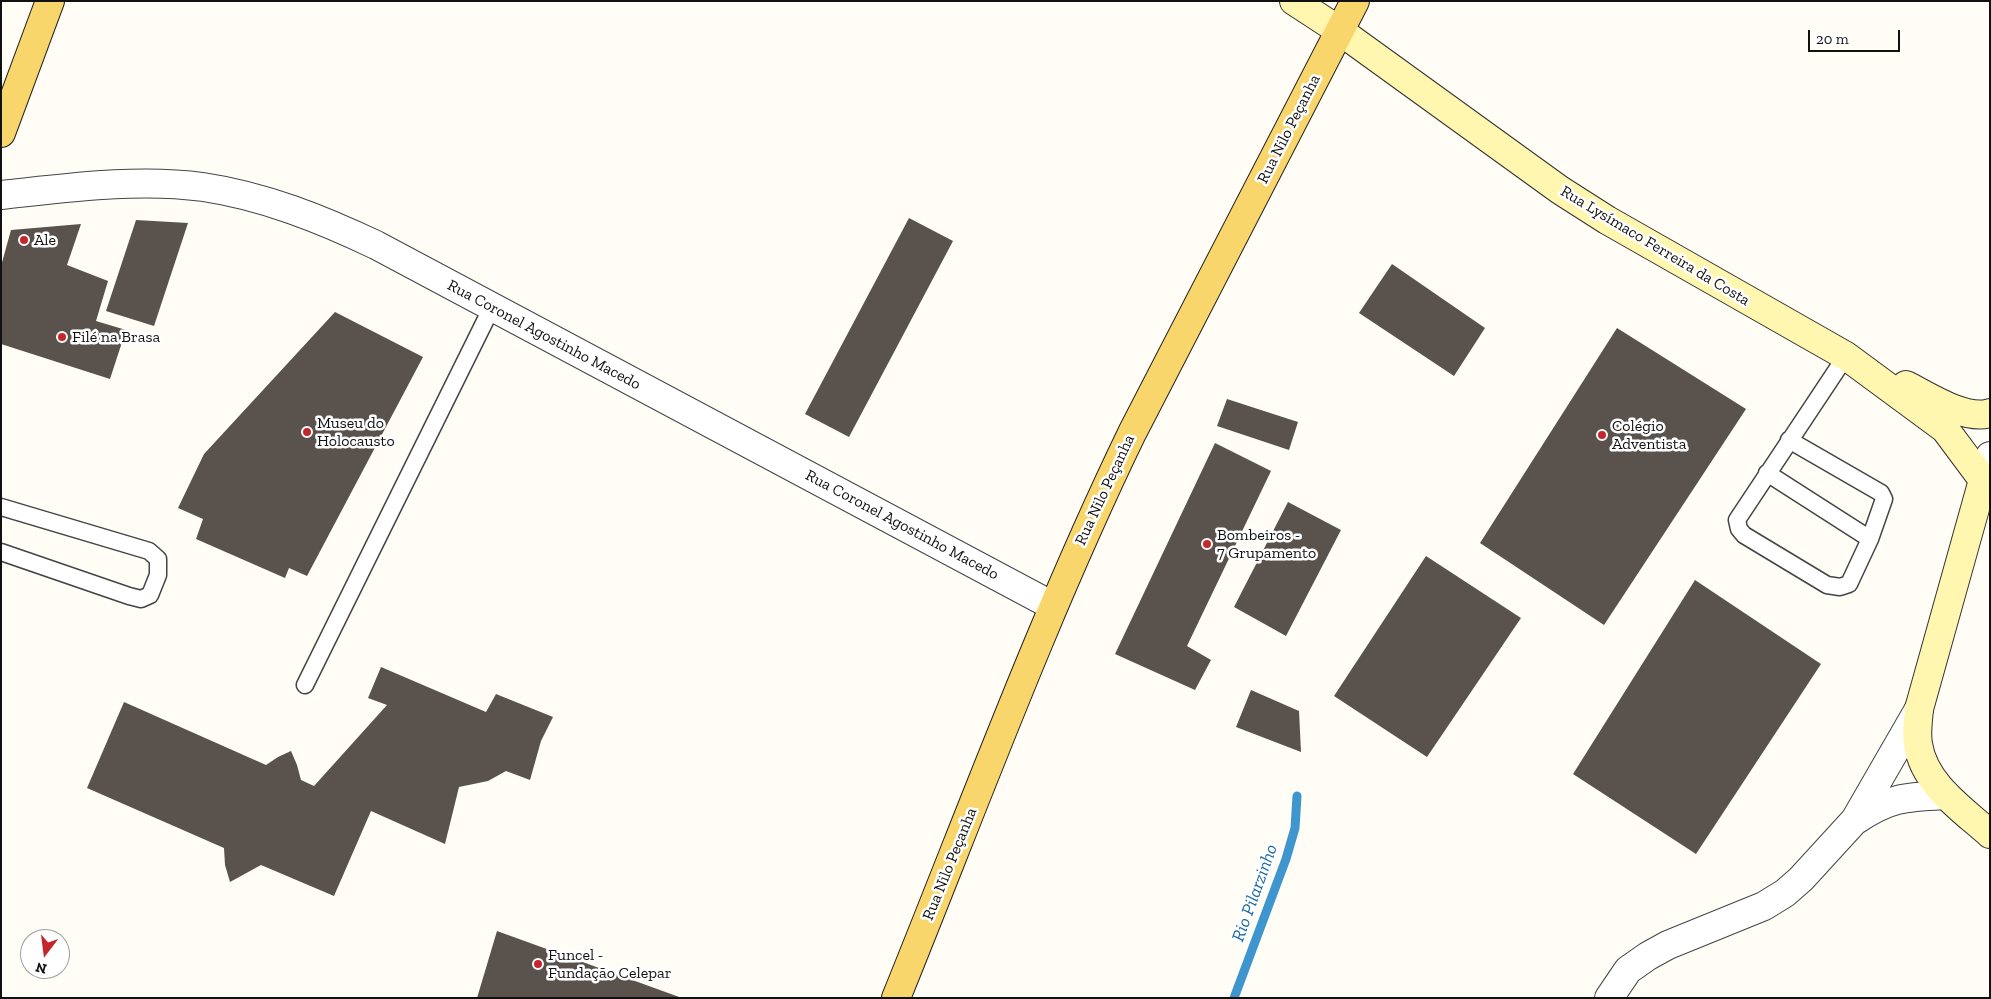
<!DOCTYPE html>
<meta charset="utf-8">
<style>
body{margin:0}
#map{position:relative;width:1991px;height:999px;overflow:hidden;background:#fffdf5;font-family:"Zilla Slab",serif}
canvas{display:block}
.frame{position:absolute;inset:0;border:2px solid #111;pointer-events:none}
.north{position:absolute;left:20px;top:929px;width:50px;height:50px;box-sizing:border-box;background:#fff;border:1px solid #a0a0a0;border-radius:50%;rotate:195deg;font-size:14px;font-weight:700;line-height:20px;text-align:center;color:#111}
.north::after{content:'';display:block;margin:auto;width:18px;height:22px;background:#c4262e;clip-path:polygon(50% 0,100% 100%,50% 72%,0 100%)}
.scale{position:absolute;left:1808px;top:30px;width:92px;height:22px;box-sizing:border-box;border:2px solid #111;border-top:0;padding-left:6px;font-size:15px;line-height:18px;white-space:nowrap;color:#111;-webkit-text-stroke:4px #fff;paint-order:stroke}
</style>
<div id="map">
<canvas width="1991" height="999"></canvas>
<div class="frame"></div>
<div class="north">N</div>
<div class="scale">20 m</div>
</div>
<script>
const c = document.querySelector('canvas').getContext('2d');
c.lineJoin = 'round';
function trace(path, color, width, dash) { c.strokeStyle = color; c.lineWidth = width; c.lineCap = dash ? 'butt' : 'round'; c.setLineDash(dash || []); c.stroke(path); }
function fillPath(path, color) { c.fillStyle = color; c.fill(path, 'evenodd'); }
function write(font, color, halo, rows, align = 'center') {
  c.font = font + ' "Zilla Slab",serif'; c.lineWidth = 5; c.setLineDash([]); c.textBaseline = 'middle'; c.strokeStyle = halo; c.fillStyle = color; for (const [text, x, y, turn = 0] of rows) {
    c.save(); c.translate(x, y); c.rotate((+turn || 0) * Math.PI / 180); c.textAlign = isNaN(turn) ? turn : align; if (halo) c.strokeText(text, 0, 0); c.fillText(text, 0, 0); c.restore();
  }
}
const stream = new Path2D(`
 M 1234,998 L 1286,859 L 1295,828 L 1297,796`);
const building = new Path2D(`
 M 909,218 L 953,241 L 849,437 L 805,414 Z
 M 136,220 L 188,223 L 154,326 L 106,311 Z
 M 81,224 L 67,265 L 108,281 L 96,321 L 126,330 L 110,379 L 1,344 L 1,266 L 11,230 Z
 M 1392,264 L 1485,328 L 1454,376 L 1359,313 Z
 M 335,312 L 423,357 L 307,576 L 289,568 L 285,578 L 196,539 L 203,519 L 178,508 L 204,454 Z
 M 1617,328 L 1746,409 L 1604,625 L 1480,543 Z
 M 1227,399 L 1298,422 L 1289,450 L 1217,426 Z
 M 1215,443 L 1271,471 L 1187,646 L 1211,660 L 1195,690 L 1115,654 Z
 M 1288,502 L 1341,530 L 1286,636 L 1234,607 Z
 M 1426,556 L 1521,618 L 1427,757 L 1334,696 Z
 M 1695,580 L 1821,664 L 1696,854 L 1573,774 Z
 M 381,667 L 486,712 L 496,694 L 553,717 L 541,741 L 530,780 L 506,771 L 488,781 L 459,787 L 445,844 L 371,811 L 334,896 L 261,865 L 230,882 L 225,865 L 224,848 L 87,788 L 124,702 L 266,765 L 278,757 L 291,751 L 297,765 L 301,780 L 314,786 L 387,705 L 368,698 Z
 M 1251,690 L 1299,711 L 1301,752 L 1236,727 Z
 M 497,931 L 682,998 L 477,998 Z`);
const service = new Path2D(`
 M 1789,440 L 1881,493 L 1884,499 L 1870,539 L 1849,584 L 1840,587 L 1827,585 L 1744,535 L 1739,529 L 1737,520 L 1846,356
 M 1767,473 L 1870,539
 M 1,507 L 149,551 L 158,559 L 158,575 L 150,595 L 141,599 L 129,596 L 1,552
 M 305,685 L 492,307`);
const minor = new Path2D(`
 M 1,195 C 67,188 137,178 203,187 C 264,196 321,219 376,245 L 1053,606
 M 1856,820 C 1890,797 1906,797 1946,795
 M 1609,998 L 1628,970 L 1648,956 L 1668,945 L 1764,906 L 1785,893 L 1801,879 L 1855,820 L 1919,709`);
const tertiary = new Path2D(`
 M 1983,480 L 1990,456`);
const secondary = new Path2D(`
 M 1294,1 L 1340,31 L 1560,190 L 1607,220 L 1846,356 L 1945,429 L 1983,480 L 1919,709 C 1918,721 1916,733 1918,744 C 1924,784 1962,809 1990,834
 M 1906,385 C 1928,396 1965,421 1990,413`);
const primary = new Path2D(`
 M 1,133 L 50,1
 M 896,998 C 973,808 1043,617 1132,433 L 1355,1`);
const markers = [
 [24,240,5,"#c4262e"],
 [62,337,5,"#c4262e"],
 [307,432,5,"#c4262e"],
 [1602,435,5,"#c4262e"],
 [1207,544,5,"#c4262e"],
 [538,964,5,"#c4262e"]
];
const streetNames = [
 ["Rua Nilo Peçanha",1289,129,-63],
 ["Rua Lysímaco Ferreira da Costa",1655,246,31],
 ["Rua Coronel Agostinho Macedo",544,335,28],
 ["Rua Nilo Peçanha",1105,490,-65],
 ["Rua Coronel Agostinho Macedo",902,525,28],
 ["Rua Nilo Peçanha",950,864,-68]
];
const poiNames = [
 ["Ale",34,240],
 ["Filé na Brasa",72,337],
 ["Museu do",317,423],
 ["Holocausto",317,441],
 ["Colégio",1612,426],
 ["Adventista",1612,444],
 ["Bombeiros -",1217,535],
 ["7 Grupamento",1217,553],
 ["Funcel -",548,955],
 ["Fundação Celepar",548,973]
];
const waterNames = [
 ["Rio Pilarzinho",1255,893,-70]
];
trace(stream, '#3f96cf', 9);
fillPath(building, '#5a524d');
trace(service, '#444', 19);
trace(minor, '#444', 30);
trace(tertiary, '#444', 30);
trace(secondary, '#333', 30);
trace(primary, '#222', 30);
trace(service, '#fff', 16);
trace(minor, '#fff', 28);
trace(tertiary, '#fff', 28);
trace(secondary, '#fff6b0', 28);
trace(primary, '#f9d66b', 28);
for (const [x, y, r, color] of markers) { const dot = new Path2D(); dot.arc(x, y, r, 0, 2 * Math.PI); c.fillStyle = color; c.fill(dot); trace(dot, '#fff', 2); }
write('16px', '#111', '#fff', streetNames);
write('16px', '#111', '#fff', poiNames, 'left');
write('italic 18px', '#1768a6', '#fff', waterNames);
</script>
